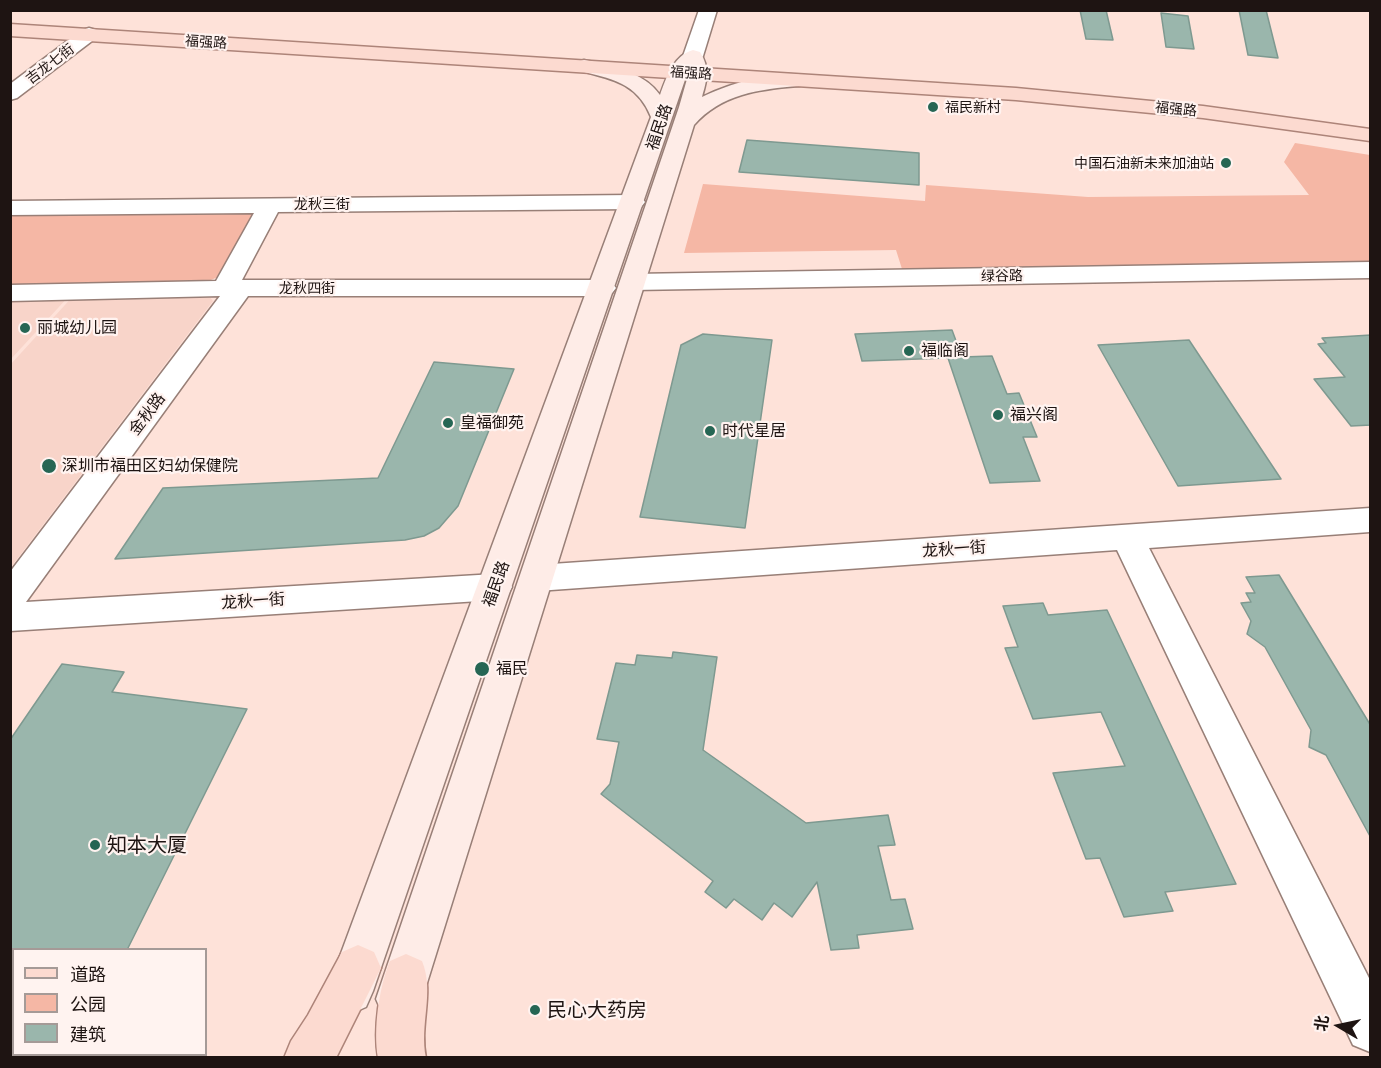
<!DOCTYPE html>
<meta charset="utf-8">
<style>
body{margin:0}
#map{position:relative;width:1381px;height:1068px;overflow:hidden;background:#fee2d9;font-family:Commissioner,"Noto Sans SC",sans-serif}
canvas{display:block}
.frame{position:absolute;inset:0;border:12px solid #1e1412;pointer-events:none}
.legend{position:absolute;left:12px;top:948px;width:195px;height:108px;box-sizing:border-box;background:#fff3f0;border:2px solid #a59a97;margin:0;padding:8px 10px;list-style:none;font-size:18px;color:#1e1412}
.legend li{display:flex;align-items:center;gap:12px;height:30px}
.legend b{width:30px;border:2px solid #a59a97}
.north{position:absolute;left:1309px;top:996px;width:60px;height:60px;-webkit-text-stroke:4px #fff3f0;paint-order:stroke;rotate:279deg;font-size:16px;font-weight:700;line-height:24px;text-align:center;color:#1e1412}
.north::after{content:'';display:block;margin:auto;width:21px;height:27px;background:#1e1412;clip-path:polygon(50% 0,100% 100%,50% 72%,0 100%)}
</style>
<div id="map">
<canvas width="1381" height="1068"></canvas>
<div class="frame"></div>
<ul class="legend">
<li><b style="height:8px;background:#fcdad0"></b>道路</li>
<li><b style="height:16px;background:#f5b7a5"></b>公园</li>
<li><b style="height:16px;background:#9ab6ac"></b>建筑</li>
</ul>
<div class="north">北</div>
</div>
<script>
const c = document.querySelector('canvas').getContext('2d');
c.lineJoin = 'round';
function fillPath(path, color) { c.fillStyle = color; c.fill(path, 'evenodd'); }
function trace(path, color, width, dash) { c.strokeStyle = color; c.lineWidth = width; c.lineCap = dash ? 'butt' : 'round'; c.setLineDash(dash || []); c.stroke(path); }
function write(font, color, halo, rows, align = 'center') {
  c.font = font + ' Commissioner,"Noto Sans SC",sans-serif'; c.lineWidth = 4.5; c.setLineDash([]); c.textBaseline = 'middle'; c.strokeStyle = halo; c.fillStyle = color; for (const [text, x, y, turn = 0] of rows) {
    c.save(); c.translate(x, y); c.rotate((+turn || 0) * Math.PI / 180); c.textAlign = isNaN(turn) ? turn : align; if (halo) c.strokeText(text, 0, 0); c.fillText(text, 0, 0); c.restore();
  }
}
const built = new Path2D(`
 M 206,292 L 213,301 L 11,567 L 10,365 L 75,294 Z
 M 70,295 L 11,359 L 11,296 Z`);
const green = new Path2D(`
 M 1295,143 L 1370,155 L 1370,262 L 902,269 L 896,250 L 684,253 L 703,184 L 925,201 L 926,185 L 1088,197 L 1309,195 L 1284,162 Z
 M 246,209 L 258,217 L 227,273 L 204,283 L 11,288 L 10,217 L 24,213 Z`);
const building = new Path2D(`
 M 1080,10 L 1106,10 L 1113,40 L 1086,39 Z
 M 1239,10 L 1266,10 L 1278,58 L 1248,55 Z
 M 1161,13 L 1188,16 L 1194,49 L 1166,47 Z
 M 747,140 L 919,153 L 919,185 L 739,172 Z
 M 952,330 L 962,357 L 992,356 L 1007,394 L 1019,393 L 1037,437 L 1023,437 L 1040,481 L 990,483 L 948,358 L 862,361 L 855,334 Z
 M 703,334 L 772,340 L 745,528 L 640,517 L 681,345 Z
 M 1371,335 L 1371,425 L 1351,426 L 1314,379 L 1345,377 L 1318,344 L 1326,343 L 1322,338 Z
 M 1189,340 L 1281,479 L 1178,486 L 1098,345 Z
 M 434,362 L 514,369 L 458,506 L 439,528 L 424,536 L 405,540 L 115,559 L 163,488 L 378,478 Z
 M 1279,575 L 1371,726 L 1371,838 L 1326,755 L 1309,747 L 1311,730 L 1265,647 L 1247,634 L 1251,621 L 1241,603 L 1251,602 L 1246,593 L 1255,593 L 1246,577 Z
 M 1043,603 L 1048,615 L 1107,610 L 1236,884 L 1165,892 L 1173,911 L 1124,917 L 1100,858 L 1086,859 L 1053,773 L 1125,766 L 1101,712 L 1033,719 L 1005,648 L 1018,647 L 1003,606 Z
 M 673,652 L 717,657 L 703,750 L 806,823 L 888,815 L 895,845 L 878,846 L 891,900 L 905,899 L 913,929 L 857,935 L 859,948 L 831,950 L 817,882 L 792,917 L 774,903 L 762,920 L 734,899 L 726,908 L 705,892 L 713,881 L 601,794 L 610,784 L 619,742 L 597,739 L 616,663 L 635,665 L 637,655 L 672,658 Z
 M 62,664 L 124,672 L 112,692 L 247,709 L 127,950 L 10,950 L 10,740 Z`);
const minor = new Path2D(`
 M 699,10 L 717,10 L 703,56 L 700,60 L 686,60 L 683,56 Z
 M 89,28 L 96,30 L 98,34 L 96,38 L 17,98 L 10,100 L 10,84 L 82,30 Z
 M 633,195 L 641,197 L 645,202 L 641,207 L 633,209 L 278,212 L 242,280 L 603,280 L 612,283 L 616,288 L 612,293 L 603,296 L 248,296 L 26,602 L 495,574 L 507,578 L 512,587 L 507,596 L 495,600 L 10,631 L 10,572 L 220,296 L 10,301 L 10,285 L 216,281 L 254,213 L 10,215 L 10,201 Z
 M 1370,262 L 1370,278 L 633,290 L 624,287 L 620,282 L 624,277 L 633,274 Z
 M 1370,508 L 1370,532 L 1149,548 L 1370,980 L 1370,1052 L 1353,1045 L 1117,550 L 537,591 L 525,587 L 520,578 L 525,569 L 537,565 Z`);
const secondary = new Path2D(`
 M 693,50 L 700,52 C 710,68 707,80 702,97 C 728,84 778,69 806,76 L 809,80 L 806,84 L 799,86 C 760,89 721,94 694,125 L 422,999 L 415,1015 L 399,1022 L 383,1015 L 376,999 L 679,107 L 689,72 L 687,74 L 373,991 L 366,1007 L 350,1014 L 334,1007 L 327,991 L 651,117 C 637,82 611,79 577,70 L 574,66 L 577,62 L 584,60 C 611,66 643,71 660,95 C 666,78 674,55 693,50 Z`);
const primary = new Path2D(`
 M 10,24 L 1016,88 L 1203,106 L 1370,129 L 1370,141 L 1203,118 L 1016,100 L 10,36 Z
 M 358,945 L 374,952 L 381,968 L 336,1058 L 284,1058 L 291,1041 L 308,1015 L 342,952 Z
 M 406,954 L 422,961 C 435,993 419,1024 426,1058 L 378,1058 C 373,1030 379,987 390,961 Z`);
const markers = [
 [933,107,6,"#266654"],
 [1226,163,6,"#266654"],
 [25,328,6,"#266654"],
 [909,351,6,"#266654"],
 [998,415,6,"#266654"],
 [448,423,6,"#266654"],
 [710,431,6,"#266654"],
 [49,466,8,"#266654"],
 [482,669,8,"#266654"],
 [95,845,6,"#266654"],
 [535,1010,6,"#266654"]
];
const farStreetnames = [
 ["福强路",206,42,4],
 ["吉龙七街",50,64,-37],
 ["福强路",691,73,4],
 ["福强路",1176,109,6],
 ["龙秋三街",322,204],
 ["绿谷路",1002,276,-1],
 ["龙秋四街",307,288]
];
const farPoinames = [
 ["福民新村",945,107],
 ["中国石油新未来加油站",1214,163,"right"]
];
const streetNames = [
 ["福民路",659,127,-71],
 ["金秋路",147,414,-53],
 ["龙秋一街",954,549,-4],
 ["福民路",496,584,-70],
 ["龙秋一街",253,601,-4]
];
const poiNames = [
 ["丽城幼儿园",37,328],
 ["福临阁",921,351],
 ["福兴阁",1010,415],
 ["皇福御苑",460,423],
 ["时代星居",722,431],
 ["深圳市福田区妇幼保健院",62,466],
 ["福民",496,669]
];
const nearPoinames = [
 ["知本大厦",107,845],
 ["民心大药房",547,1010]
];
fillPath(built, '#f8d4c9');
fillPath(green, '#f5b7a5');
fillPath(building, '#9ab6ac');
trace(building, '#7e9990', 1.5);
trace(minor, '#987f77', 3);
trace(secondary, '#987f77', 3);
trace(primary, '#ad8479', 3);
fillPath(minor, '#fff');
fillPath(secondary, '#feece7');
fillPath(primary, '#fcdad0');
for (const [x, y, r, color] of markers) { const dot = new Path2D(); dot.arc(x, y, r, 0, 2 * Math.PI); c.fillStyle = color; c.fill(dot); trace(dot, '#fff3f0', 2); }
write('14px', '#1e1412', '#fff3f0', farStreetnames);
write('14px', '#1e1412', '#fff3f0', farPoinames, 'left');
write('16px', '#1e1412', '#fff3f0', streetNames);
write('16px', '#1e1412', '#fff3f0', poiNames, 'left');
write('20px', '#1e1412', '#fff3f0', nearPoinames, 'left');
</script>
